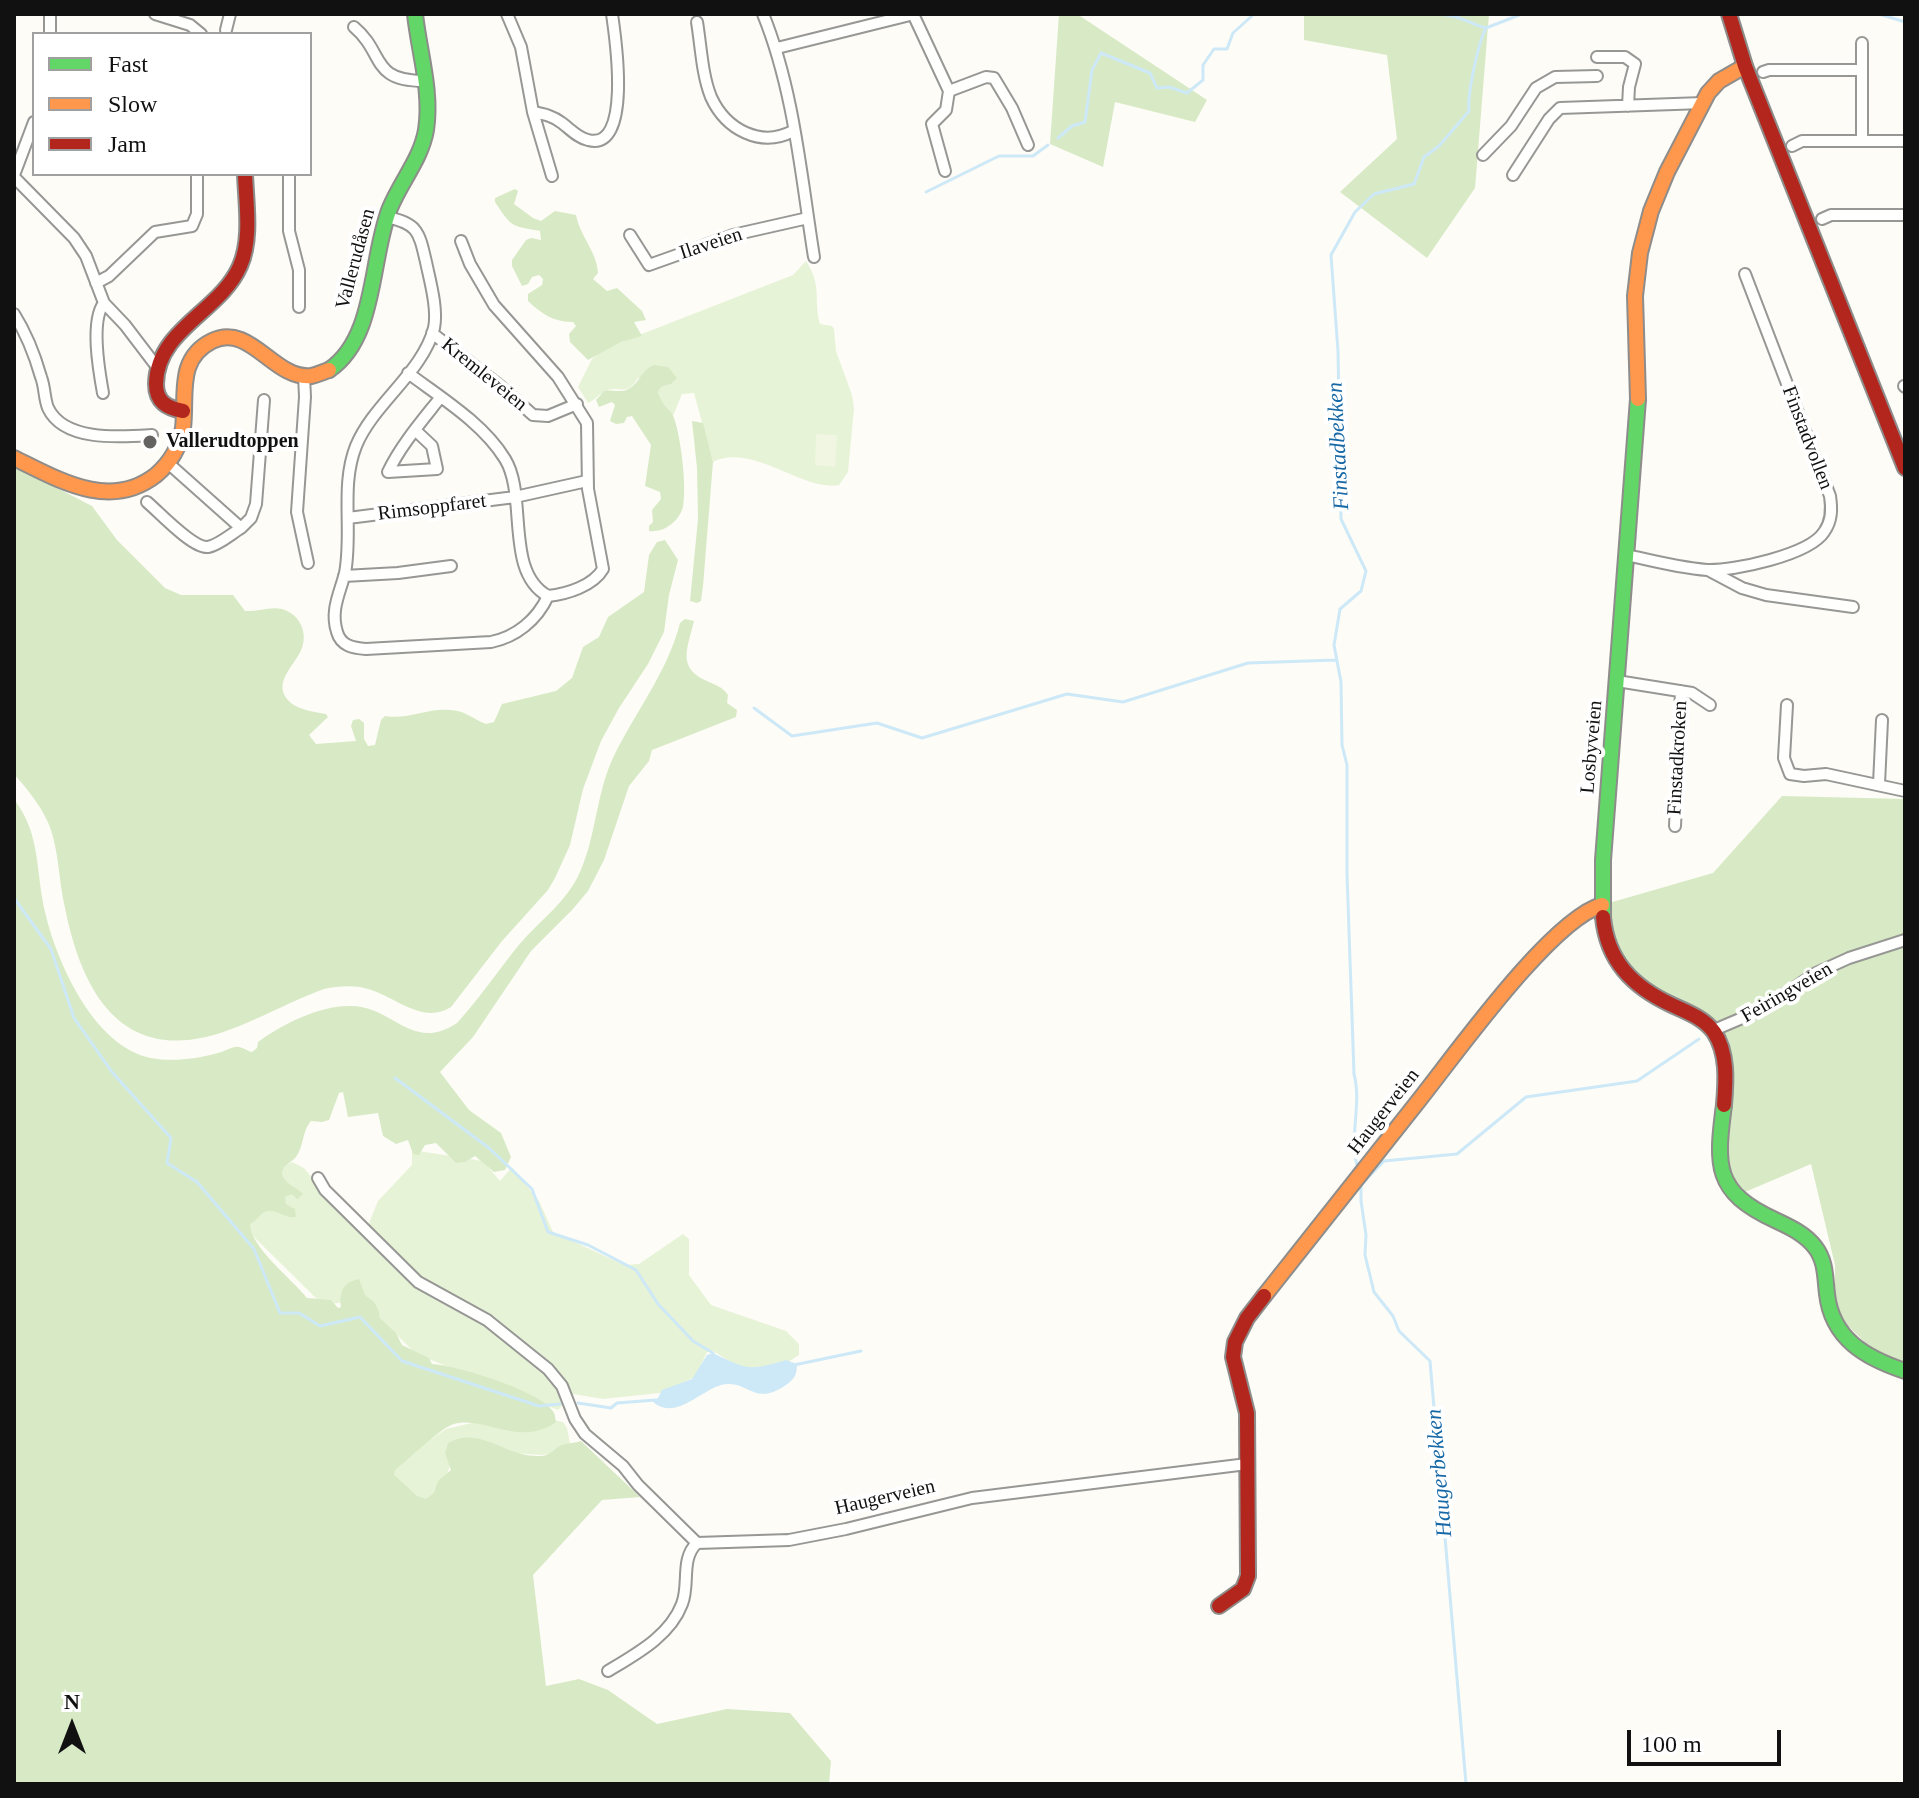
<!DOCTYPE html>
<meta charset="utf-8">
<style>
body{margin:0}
#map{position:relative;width:1919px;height:1798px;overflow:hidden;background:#fdfcf7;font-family:"Times New Roman",serif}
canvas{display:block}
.frame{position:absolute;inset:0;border:16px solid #111;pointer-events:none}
.legend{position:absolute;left:32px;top:32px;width:280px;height:144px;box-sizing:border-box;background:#fff;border:2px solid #a0a0a0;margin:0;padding:10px 14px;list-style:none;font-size:24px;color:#111}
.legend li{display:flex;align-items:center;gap:16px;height:40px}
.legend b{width:40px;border:2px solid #a0a0a0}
.north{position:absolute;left:32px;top:1686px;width:80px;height:80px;-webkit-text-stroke:6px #fff;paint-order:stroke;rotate:0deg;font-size:22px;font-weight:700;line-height:32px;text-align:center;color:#111}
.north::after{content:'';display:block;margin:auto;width:28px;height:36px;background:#111;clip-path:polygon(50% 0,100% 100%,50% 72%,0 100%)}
.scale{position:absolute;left:1627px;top:1730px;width:154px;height:36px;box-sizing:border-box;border:4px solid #111;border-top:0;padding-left:10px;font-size:24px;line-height:28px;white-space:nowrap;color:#111;-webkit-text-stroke:6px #fff;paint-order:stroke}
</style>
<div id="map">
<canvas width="1919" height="1798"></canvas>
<div class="frame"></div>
<ul class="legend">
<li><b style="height:10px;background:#63d668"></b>Fast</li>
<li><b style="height:10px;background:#ff974d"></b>Slow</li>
<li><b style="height:10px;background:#b3261e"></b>Jam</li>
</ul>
<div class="north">N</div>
<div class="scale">100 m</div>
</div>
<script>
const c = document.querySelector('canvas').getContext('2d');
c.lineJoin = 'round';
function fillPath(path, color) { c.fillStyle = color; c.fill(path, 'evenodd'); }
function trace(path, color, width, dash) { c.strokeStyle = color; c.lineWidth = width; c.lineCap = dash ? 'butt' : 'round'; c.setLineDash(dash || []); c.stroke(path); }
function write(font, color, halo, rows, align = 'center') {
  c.font = font + ' "Times New Roman",serif'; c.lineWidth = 8; c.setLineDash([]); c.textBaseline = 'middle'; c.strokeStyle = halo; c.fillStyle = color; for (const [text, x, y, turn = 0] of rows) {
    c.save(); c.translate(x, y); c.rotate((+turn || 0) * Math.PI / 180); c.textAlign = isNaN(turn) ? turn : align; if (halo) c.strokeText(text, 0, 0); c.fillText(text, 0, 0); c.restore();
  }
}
const green = new Path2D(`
 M 806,261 C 823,287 813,300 820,324 L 832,326 L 834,329 L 836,351 L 852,395 L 854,409 L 848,472 L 839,485 C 803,492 752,442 713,462 L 694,393 L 682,394 L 673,416 L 662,406 L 658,392 L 661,387 L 671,384 L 638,378 C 625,399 619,383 604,392 C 598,395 595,400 588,403 L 578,387 L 592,359 L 606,348 L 793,275 Z
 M 412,1150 L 483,1161 L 500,1181 L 512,1167 L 539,1201 L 553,1232 L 624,1265 L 639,1264 L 683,1234 L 689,1239 L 689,1275 L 711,1305 L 786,1331 L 799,1344 L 799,1355 L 782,1366 L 747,1372 L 713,1351 L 707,1352 L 695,1377 L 660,1393 L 603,1399 L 573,1394 L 558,1410 L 416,1354 L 382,1320 L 366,1299 L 323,1305 L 252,1235 L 248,1224 L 279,1168 L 292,1162 L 304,1168 L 325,1194 L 367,1228 L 378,1201 L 412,1165 Z
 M 553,1420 L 563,1422 L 567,1428 L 570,1443 C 550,1462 532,1452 508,1453 C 489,1454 469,1461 450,1466 L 438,1498 L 428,1512 L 392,1485 L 393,1465 L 446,1429 L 476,1422 Z`);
const forest = new Path2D(`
 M 1059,14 L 1077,14 L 1207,100 L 1195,122 L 1115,102 L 1103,167 L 1050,144 Z
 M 1304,14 L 1489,14 L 1475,188 L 1427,258 L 1340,192 L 1397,139 L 1387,55 L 1304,40 Z
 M 515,189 L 518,191 L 514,204 L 533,218 L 541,221 L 555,211 L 576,215 C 580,236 597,252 598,273 L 593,279 L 607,291 L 617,288 L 642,311 L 646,320 L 634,322 L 642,336 L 621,342 L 588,360 L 570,342 L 569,334 L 576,326 L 573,322 C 553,322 542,314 528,301 L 528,294 L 542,285 L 543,279 L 539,275 L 532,277 L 528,284 L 522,286 L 512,266 L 512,260 L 526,240 L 531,238 L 541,240 L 540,231 C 510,226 511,226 495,202 L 495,198 Z
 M 654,365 L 668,367 L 677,378 L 671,384 L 661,387 L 658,392 C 663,409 670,407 674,418 C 681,438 687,486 683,507 C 679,522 663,533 649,531 L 649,526 L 653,522 L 652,510 L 661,499 L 660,492 L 645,486 L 651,445 L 632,416 L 627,417 L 624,423 L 616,424 L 610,421 L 615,405 L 612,402 L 599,407 L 596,400 L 604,391 C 613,389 622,394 630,388 C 640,382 642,369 654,365 Z
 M 692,421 L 703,423 L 713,462 L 703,586 L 701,601 L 697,603 L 690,601 L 698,519 L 697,468 Z
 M 14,466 L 92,506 L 117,540 L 165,588 L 181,595 L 233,595 L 245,611 C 257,612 270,606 282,609 C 299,614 308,631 302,648 C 296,665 269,684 291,703 C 300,710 315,712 326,714 L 328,717 L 309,735 L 316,744 L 356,741 L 351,726 L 353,720 L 359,719 L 364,723 L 364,739 L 368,746 L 375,745 L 381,720 L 385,716 C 408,720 427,708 450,710 C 464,710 473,719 486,724 L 494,722 L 502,704 L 556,691 L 572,678 L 583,647 L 599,637 L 608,617 L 644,592 L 649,555 L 657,542 L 665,540 L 678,560 L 669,595 L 664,632 L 648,664 L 619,708 L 601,741 L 583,789 L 570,845 L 555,878 L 548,890 L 502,941 L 451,1007 C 423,1025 396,997 368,989 C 354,985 339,986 324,989 C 285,1003 247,1027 206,1037 C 115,1058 80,983 65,908 C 59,882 59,855 51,830 C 44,809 28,790 14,774 Z
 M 685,619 L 694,621 C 688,647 676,668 707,681 C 715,685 723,687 728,695 L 727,703 L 737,710 L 736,717 L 652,750 L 649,761 L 629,786 L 604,860 L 588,891 L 573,909 L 531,951 L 473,1037 L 440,1072 L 469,1110 L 501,1133 L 511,1157 L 505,1170 L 494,1172 L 475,1156 L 465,1162 L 456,1163 L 436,1143 L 425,1145 L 419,1155 L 413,1154 L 408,1140 L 396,1144 L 383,1136 L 378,1113 L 348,1117 L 343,1092 L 339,1093 L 329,1120 L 322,1122 L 311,1121 C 302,1131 304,1146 296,1157 C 290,1164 279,1166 283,1177 C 287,1185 298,1188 303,1194 L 297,1199 L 292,1194 L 285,1197 L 286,1204 L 295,1209 L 296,1217 C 285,1219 277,1209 267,1211 C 259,1213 258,1221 250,1224 C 250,1247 292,1279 307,1298 L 331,1300 L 338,1308 L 341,1307 C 339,1292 343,1282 359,1279 L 365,1295 L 374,1302 L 378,1309 L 380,1318 L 396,1333 L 402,1345 L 429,1358 L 432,1364 C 456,1365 539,1391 552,1410 C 555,1413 555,1417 556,1422 C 520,1448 483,1415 454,1424 C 440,1428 408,1460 395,1470 L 394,1475 L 417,1496 L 426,1499 L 434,1493 L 438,1481 L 451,1470 L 445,1453 L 448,1443 C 481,1425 505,1458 540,1456 C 551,1456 554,1448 562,1445 C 568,1443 575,1443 581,1441 L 640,1497 L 602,1500 L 533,1575 L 546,1686 L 579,1679 L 608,1690 L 657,1724 L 727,1709 L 790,1713 L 831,1761 L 829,1784 L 14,1784 L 14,799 C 42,836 35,873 46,916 C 58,965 95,1047 151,1058 C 172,1062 196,1059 218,1053 C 223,1052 229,1048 235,1047 C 242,1046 246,1051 252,1052 L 257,1048 L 258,1042 C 282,1024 321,1005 351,1006 C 393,1006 412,1053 457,1023 C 479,999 497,972 518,946 C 539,921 567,902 580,872 C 596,836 596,796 612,760 C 634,713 667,674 680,623 Z
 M 1782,796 L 1905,799 L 1905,1368 L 1874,1351 L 1846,1324 L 1835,1303 L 1835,1265 L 1811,1164 L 1745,1192 L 1716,1171 L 1721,1032 L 1631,987 L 1612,955 L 1602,905 L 1713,873 Z`);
const pitch = new Path2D(`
 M 816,434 L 837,435 L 835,467 L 815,465 Z`);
const water = new Path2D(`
 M 713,1353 C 748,1370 749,1371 786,1360 L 797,1364 C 797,1374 795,1379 786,1385 C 752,1408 749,1378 721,1385 C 700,1391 674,1422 652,1401 L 658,1398 L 662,1390 L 692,1379 L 707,1355 Z`);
const stream = new Path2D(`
 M 1430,14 C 1457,14 1461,20 1486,28
 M 1879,14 L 1905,22
 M 1058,138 L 1072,126 L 1085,122 L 1092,70 L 1101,53 L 1150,73 L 1157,88 L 1169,87 L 1187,93 L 1203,80 L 1203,65 L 1214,49 L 1227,49 L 1233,33 L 1254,14
 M 926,192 L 999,156 L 1033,156 L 1048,145
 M 754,708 L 792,736 L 877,723 L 922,738 L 1067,694 L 1123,702 L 1248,663 L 1336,660
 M 14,898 L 51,949 L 74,1018 L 112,1072 L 171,1138 L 167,1163 L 197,1182 L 254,1249 L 280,1313 L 299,1313 L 320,1326 L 360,1317 L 402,1361 L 539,1406 L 560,1404
 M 395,1078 L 489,1148 L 532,1189 L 548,1232 L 588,1245 L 636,1270 L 658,1304 L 693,1341 L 713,1353 L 713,1356
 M 1357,1165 C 1349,1135 1362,1104 1354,1074 L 1347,874 L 1347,765 L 1342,745 L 1341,682 L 1334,645 L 1340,609 L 1361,591 L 1366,571 L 1341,519 L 1338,351 L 1331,255 L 1355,212 L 1374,194 L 1414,184 L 1424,157 L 1439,146 L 1469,111 C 1467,95 1478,43 1486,28 L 1522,14
 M 1361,1184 L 1361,1201 L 1366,1235 L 1365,1255 L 1374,1292 L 1393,1316 L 1399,1331 L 1430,1361 L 1466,1784
 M 1361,1185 L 1384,1161 L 1457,1154 L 1526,1097 L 1637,1081 L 1699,1039
 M 794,1365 L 861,1351
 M 578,1403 L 611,1408 L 617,1403 L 655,1400`);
const street = new Path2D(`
 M 50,14 L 50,34
 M 155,14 L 190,25 L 201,34
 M 507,14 L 521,47 L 533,112 L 552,176
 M 763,14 C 794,90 801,176 814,257
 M 913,14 L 949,91 L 946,110 L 932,124 L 945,171
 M 697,22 C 701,46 702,75 711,97 C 726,130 761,148 793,131
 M 354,27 C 385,53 370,81 424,81
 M 226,30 L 230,14
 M 777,48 L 914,14
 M 1597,57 L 1625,57 L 1635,64 L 1629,87 L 1628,106
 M 1763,72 L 1769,70 L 1862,70
 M 949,91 L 986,77 L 994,78 L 1012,108 L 1028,145
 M 533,112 C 544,114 553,116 562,123 C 570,129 578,138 588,140 C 633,152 615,35 612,14
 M 1862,141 L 1862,43
 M 1792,146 L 1802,141 L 1905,141
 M 1483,155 L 1511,126 L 1536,88 L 1555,77 L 1597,76
 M 289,174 L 289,231 L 299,270 L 299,307
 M 14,175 L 34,122
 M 1513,175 L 1549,119 L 1560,108 L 1703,103
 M 14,177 L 74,238 L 86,256 L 104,303 L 125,325 L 157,367
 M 386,217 C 418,223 419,232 426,262 C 430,281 438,309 434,328 C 423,372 373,404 356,446 C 340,486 353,531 345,573 C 340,593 330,610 337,632 C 341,646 353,648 366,649 L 491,642 C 516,637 537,620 548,596
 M 1822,219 L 1831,215 L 1905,215
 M 630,235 L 649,265 L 733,235 L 808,218
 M 461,241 L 470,264 L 494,305 L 558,377 L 587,423 L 588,489 L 603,569 C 593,586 567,594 548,596
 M 96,283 L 109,276 L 155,232 L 192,226 L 197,214 L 197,174
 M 14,314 C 26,333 35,356 41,377 C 45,387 44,398 48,408 C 64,442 121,437 152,435
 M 432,333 L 499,385 L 533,415 L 548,416 L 577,404
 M 408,373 C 440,397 483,423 505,459 C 528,496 504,572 548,596
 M 304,376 L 305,397 L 297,512 L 308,563
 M 1904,386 L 1905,387
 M 103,393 C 99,371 90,321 104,303
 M 415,430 L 432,446 L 437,469 L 388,472 C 401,445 421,422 440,398
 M 168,463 L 241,528 L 251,518 L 256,504 L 264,400
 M 147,502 C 159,512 193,549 208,547 C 219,545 231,534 241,528
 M 348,518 L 515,497 L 587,481
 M 1627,555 C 1653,561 1680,568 1707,570 C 1734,571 1809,555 1824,532 C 1832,521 1832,509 1830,496 L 1745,274
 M 1710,571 L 1742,588 L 1766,595 L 1853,607
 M 344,576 L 398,573 L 451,566
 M 1617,681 L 1692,693 L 1710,705
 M 1787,705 L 1784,758 L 1790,774 L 1804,776 L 1826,774 L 1905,791
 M 1879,784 L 1882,720
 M 1675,826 L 1681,691
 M 1714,1030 L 1761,1010 L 1816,973 L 1849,958 L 1905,940
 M 318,1178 L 325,1190 L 418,1282 L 487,1320 L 548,1369 L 562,1386 L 575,1419 L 585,1434 L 623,1466 L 638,1485 L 697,1543
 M 608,1671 C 636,1654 670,1636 682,1604 C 690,1584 680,1559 697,1543 L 789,1540 L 846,1529 L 972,1498 L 1247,1464`);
const fast = new Path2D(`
 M 329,370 C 377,338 370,257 390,208 C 401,181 421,159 426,130 C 432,91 419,52 415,14
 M 1603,917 L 1603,860 L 1638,399
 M 1724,1105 C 1716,1166 1714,1192 1775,1220 C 1790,1227 1805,1234 1815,1247 C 1826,1261 1825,1278 1827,1294 C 1832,1339 1866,1358 1905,1371`);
const slow = new Path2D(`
 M 1638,399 L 1635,296 L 1640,253 L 1651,211 L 1667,172 L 1708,93 L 1719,81 L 1745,66
 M 14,458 C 59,480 110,511 156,475 C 170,463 180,446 183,428 C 187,395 176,359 212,341 C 250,322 274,380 311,376 C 317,375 323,372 329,370
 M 1264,1296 C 1315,1232 1365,1168 1416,1104 C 1453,1058 1550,920 1602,905`);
const jam = new Path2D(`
 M 1729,14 L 1745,66 L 1905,468
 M 183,411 C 167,408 156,402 156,384 C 157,329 220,312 240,266 C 252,239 246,203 245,174
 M 1603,917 C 1607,961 1633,987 1672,1005 C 1687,1012 1704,1018 1714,1032 C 1728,1053 1726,1081 1724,1105
 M 1219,1606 L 1243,1589 L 1248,1576 L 1247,1413 L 1233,1357 L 1235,1342 L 1247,1318 L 1264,1296`);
const markers = [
 [150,442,8,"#646362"]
];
const streetNames = [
 ["Ilaveien",711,244,-18],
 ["Vallerudåsen",356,259,-75],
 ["Kremleveien",484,375,39],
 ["Finstadvollen",1807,438,69],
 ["Rimsoppfaret",432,508,-7],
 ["Losbyveien",1592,747,-85],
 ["Finstadkroken",1678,758,-87],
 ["Feiringveien",1787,993,-30],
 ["Haugerveien",1384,1112,-52],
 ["Haugerveien",885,1498,-13]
];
const poiNames = [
 ["Vallerudtoppen",166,442]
];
const waterNames = [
 ["Finstadbekken",1339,446,-93],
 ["Haugerbekken",1440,1473,-95]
];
fillPath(green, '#e7f3d7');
fillPath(forest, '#d8eac5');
fillPath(pitch, '#f0f6e1');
fillPath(water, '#cde8f7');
trace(stream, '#cde8f7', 3);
trace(street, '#979795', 14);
trace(fast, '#8e8d8b', 18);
trace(slow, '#8e8d8b', 18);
trace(jam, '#8e8d8b', 18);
trace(street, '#fffffe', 10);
trace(fast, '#63d668', 14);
trace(slow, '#ff974d', 14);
trace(jam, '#b3261e', 14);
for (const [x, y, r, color] of markers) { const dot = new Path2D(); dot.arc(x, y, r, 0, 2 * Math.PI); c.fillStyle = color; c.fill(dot); trace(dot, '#fff', 3); }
write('20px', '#111', '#fff', streetNames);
write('bold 20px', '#111', '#fff', poiNames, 'left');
write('italic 22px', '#1768a6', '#fff', waterNames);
</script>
